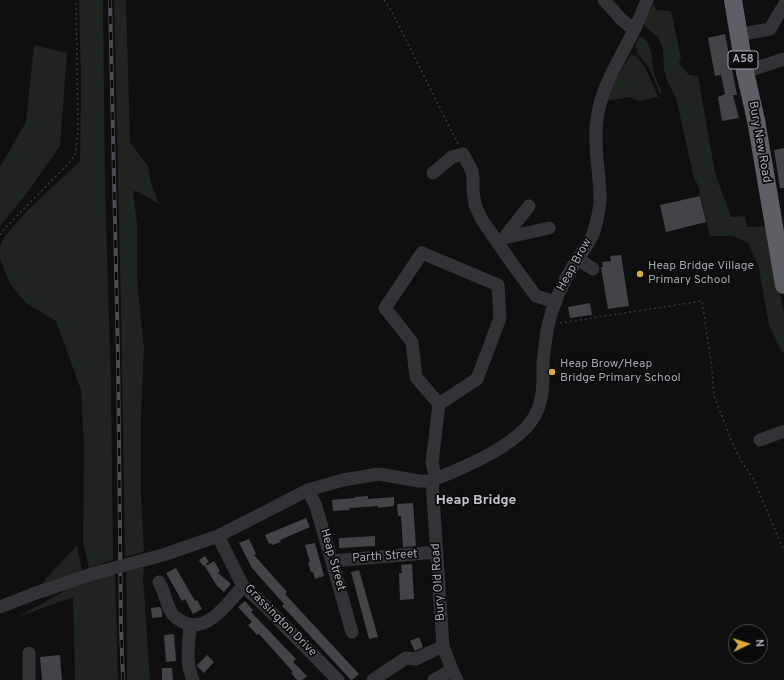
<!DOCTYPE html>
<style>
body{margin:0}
#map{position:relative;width:784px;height:680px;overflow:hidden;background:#0f0f10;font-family:Overpass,sans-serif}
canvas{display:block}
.north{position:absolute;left:728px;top:624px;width:40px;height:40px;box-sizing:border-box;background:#0a0a0b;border:1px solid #47484d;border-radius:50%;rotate:86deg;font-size:11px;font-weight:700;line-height:16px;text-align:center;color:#a2a6b0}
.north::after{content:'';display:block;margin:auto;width:14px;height:18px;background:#dba93d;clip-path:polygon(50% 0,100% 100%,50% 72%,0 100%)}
</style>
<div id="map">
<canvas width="784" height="680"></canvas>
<div class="north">N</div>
</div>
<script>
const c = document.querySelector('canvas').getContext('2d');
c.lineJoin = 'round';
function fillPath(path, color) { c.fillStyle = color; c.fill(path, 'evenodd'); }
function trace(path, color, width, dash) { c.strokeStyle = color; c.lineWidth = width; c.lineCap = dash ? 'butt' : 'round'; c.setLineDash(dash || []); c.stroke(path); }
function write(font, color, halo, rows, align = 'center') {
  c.font = font + ' Overpass,sans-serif'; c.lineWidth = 3.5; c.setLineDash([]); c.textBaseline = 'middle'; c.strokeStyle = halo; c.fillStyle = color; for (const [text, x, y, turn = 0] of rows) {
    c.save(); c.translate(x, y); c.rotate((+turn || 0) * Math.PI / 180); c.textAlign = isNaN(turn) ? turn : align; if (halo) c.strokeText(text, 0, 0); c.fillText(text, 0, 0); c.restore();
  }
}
const green = new Path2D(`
 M 79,0 L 103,0 L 105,187 L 111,382 L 113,560 L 89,568 L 83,541 L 84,448 L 81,390 L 56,321 L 26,303 L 10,284 L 0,259 L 0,247 L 5,236 L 29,209 L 80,161 L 81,81 Z
 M 114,0 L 126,0 L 130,142 L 148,166 L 151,184 L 159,204 L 138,192 L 133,191 L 137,223 L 137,280 L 144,348 L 141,414 L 141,494 L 144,552 L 125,557 L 121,309 Z
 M 654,3 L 656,10 L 671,11 L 681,58 L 679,63 L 689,75 L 698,76 L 715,173 L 731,217 L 745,216 L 747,227 L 764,226 L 768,230 L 772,245 L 784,314 L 784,352 L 782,353 L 769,325 L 758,264 L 748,243 L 733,236 L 710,236 L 698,185 L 694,178 L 676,98 L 667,81 L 664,69 L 663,48 L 658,37 L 643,25 Z
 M 639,37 L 643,37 C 654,47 651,62 655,76 C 657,82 660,88 662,93 L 660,94 L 651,72 L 646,64 L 636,52 L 638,49 L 635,47 Z
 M 34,45 L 67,53 L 60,146 L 23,198 L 0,226 L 0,167 L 26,122 Z
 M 631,54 L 634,56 L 635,55 L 645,67 L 658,97 L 639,101 L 630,97 L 607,101 L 612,86 Z
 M 77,545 L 82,571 L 41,584 Z
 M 142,567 L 144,569 L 143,577 L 150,680 L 127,680 L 126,570 Z
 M 115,573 L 118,680 L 75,680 L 73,597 L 18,617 L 77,584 Z`);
const building = new Path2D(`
 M 725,34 L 737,95 L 733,95 L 739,118 L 722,121 L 718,97 L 725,94 L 721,75 L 715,76 L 708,38 Z
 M 784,148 L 784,188 L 780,188 L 774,150 Z
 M 700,196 L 706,222 L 666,232 L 660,205 Z
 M 621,255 L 629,306 L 608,309 L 601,267 L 603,267 L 602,262 L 611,261 L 610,256 Z
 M 590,303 L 592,315 L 570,318 L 568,307 Z
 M 368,496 L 368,499 L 394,497 L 394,506 L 378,508 L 378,506 L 349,508 L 350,510 L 333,511 L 332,500 L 355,498 L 355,497 Z
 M 413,503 L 416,546 L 403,547 L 401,516 L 398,516 L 397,504 Z
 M 306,518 L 310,527 L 280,540 L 281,542 L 272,545 L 271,543 L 269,544 L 265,535 Z
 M 375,536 L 375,546 L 339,548 L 339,538 Z
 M 249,539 L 256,554 L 254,555 L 287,592 L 285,594 L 359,674 L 352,680 L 351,680 L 287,611 L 282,606 L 284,604 L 252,568 L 239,543 Z
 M 315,543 L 324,576 L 315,579 L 313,572 L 311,572 L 308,563 L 310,562 L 305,545 Z
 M 205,556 L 209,562 L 206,564 L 208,565 L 214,561 L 220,571 L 218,573 L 231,584 L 224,592 L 217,586 L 204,565 L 203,566 L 199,560 Z
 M 412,564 L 414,599 L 400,600 L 399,573 L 402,573 L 401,565 Z
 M 176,568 L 195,601 L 197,600 L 202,609 L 193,614 L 185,599 L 182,601 L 166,573 Z
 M 359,570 L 378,637 L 369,639 L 351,572 Z
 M 245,601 L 253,610 L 251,612 L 296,659 L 293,662 L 307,676 L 302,680 L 297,680 L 291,673 L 293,672 L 277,654 L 259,634 L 257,635 L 248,625 L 252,622 L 238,607 Z
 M 160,607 L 162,611 L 162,617 L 152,618 L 151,608 Z
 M 174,634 L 176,661 L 166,662 L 164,635 Z
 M 419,637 L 423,647 L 415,651 L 410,641 Z
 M 60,655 L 62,680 L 42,680 L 40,657 Z
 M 207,655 L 214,662 L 204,673 L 197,666 L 197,665 Z
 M 162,668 L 172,668 L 173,680 L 162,680 Z`);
const path = new Path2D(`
 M 384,0 L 391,10 L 458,144
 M 0,235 L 5,228 L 67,165 L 75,155 L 78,131 L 76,0
 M 560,323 L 702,301 L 712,369 L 714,396 L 732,442 L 741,461 L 754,480 L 784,551`);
const minor = new Path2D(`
 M 604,0 L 621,19 L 634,30
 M 738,35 L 770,29 L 784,5
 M 745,72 L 784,59
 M 433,173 L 452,157 L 463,154 L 472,171 L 473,178 L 473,190 L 475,205 L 482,220 L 516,269 L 536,296 L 556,302
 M 504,238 L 529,206
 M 498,244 L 504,238 L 549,228
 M 578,259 L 593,269
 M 760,440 L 784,431
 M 436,479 L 432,463 L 439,404 L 477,379 L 500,318 L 498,285 L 422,253 L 385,308 L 412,342 L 416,377 L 439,404
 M 432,481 L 443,646 L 452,670 L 457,680
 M 308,490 L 316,506 L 352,632
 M 218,536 L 243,586 L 264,605 L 338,680
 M 144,560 L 163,555 L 218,536 L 308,490 L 343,480 L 379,474 L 419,481 L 432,481 L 436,479 C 466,466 517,446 534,417 C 544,400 543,382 543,364 C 544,351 546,337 548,325 C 553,305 562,284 573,266 C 581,253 593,240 596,224 C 598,216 600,206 600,198 C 600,172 593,145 597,119 C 601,86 620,60 634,30 C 639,21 643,10 647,0
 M 332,561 L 437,552
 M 159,582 C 161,586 163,590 164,594 C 167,601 168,610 174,616 C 177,619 181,621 185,623 C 208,633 230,601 243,586
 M 0,607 L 36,593 L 92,574
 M 190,625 C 189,643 185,663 193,680
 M 29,680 L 29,653
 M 373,680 L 406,658 L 416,659 L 443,646
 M 434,680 L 452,670`);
const highway = new Path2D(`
 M 733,0 L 745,72 L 756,120 L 784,285`);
const rail = new Path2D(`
 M 110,0 L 118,356 L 121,624 L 123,680`);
const minorBridge = new Path2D(`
 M 92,574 L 144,560`);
const markers = [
 [640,274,4,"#dba93d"],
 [552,372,4,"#dba93d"]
];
const shields = [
 [743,60,30]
];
const shieldNames = [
 ["A58",743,60]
];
const streetNames = [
 ["Bury New Road",759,142,80],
 ["Heap Brow",575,265,-61],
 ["Parth Street",385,557,-4],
 ["Heap Street",332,560,74],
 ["Bury Old Road",439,582,-94],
 ["Grassington Drive",280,621,45]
];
const poiNames = [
 ["Heap Bridge Village",648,267],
 ["Primary School",648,281],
 ["Heap Brow/Heap",560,365],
 ["Bridge Primary School",560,379]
];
const quarterNames = [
 ["Heap Bridge",476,501]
];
fillPath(green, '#1e241f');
fillPath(building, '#434448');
trace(path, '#37383c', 1.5, [2, 3]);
trace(minor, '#333337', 13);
trace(highway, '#5d5f65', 18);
trace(rail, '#4c4d52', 4);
trace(rail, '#0a0a0b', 2.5, [8]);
trace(minorBridge, '#333337', 13);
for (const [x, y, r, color] of markers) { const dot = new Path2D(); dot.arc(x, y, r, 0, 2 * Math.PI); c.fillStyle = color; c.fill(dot); trace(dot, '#0a0a0b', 1.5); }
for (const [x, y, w] of shields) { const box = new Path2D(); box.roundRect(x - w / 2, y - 9, w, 18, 3); c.fillStyle = '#0a0a0b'; c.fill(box); trace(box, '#a2a6b0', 1); }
write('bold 11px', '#a2a6b0', null, shieldNames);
write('12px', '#a2a6b0', '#0a0a0b', streetNames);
write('12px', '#a2a6b0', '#0a0a0b', poiNames, 'left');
write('bold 14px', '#c2c5cc', '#0a0a0b', quarterNames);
</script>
